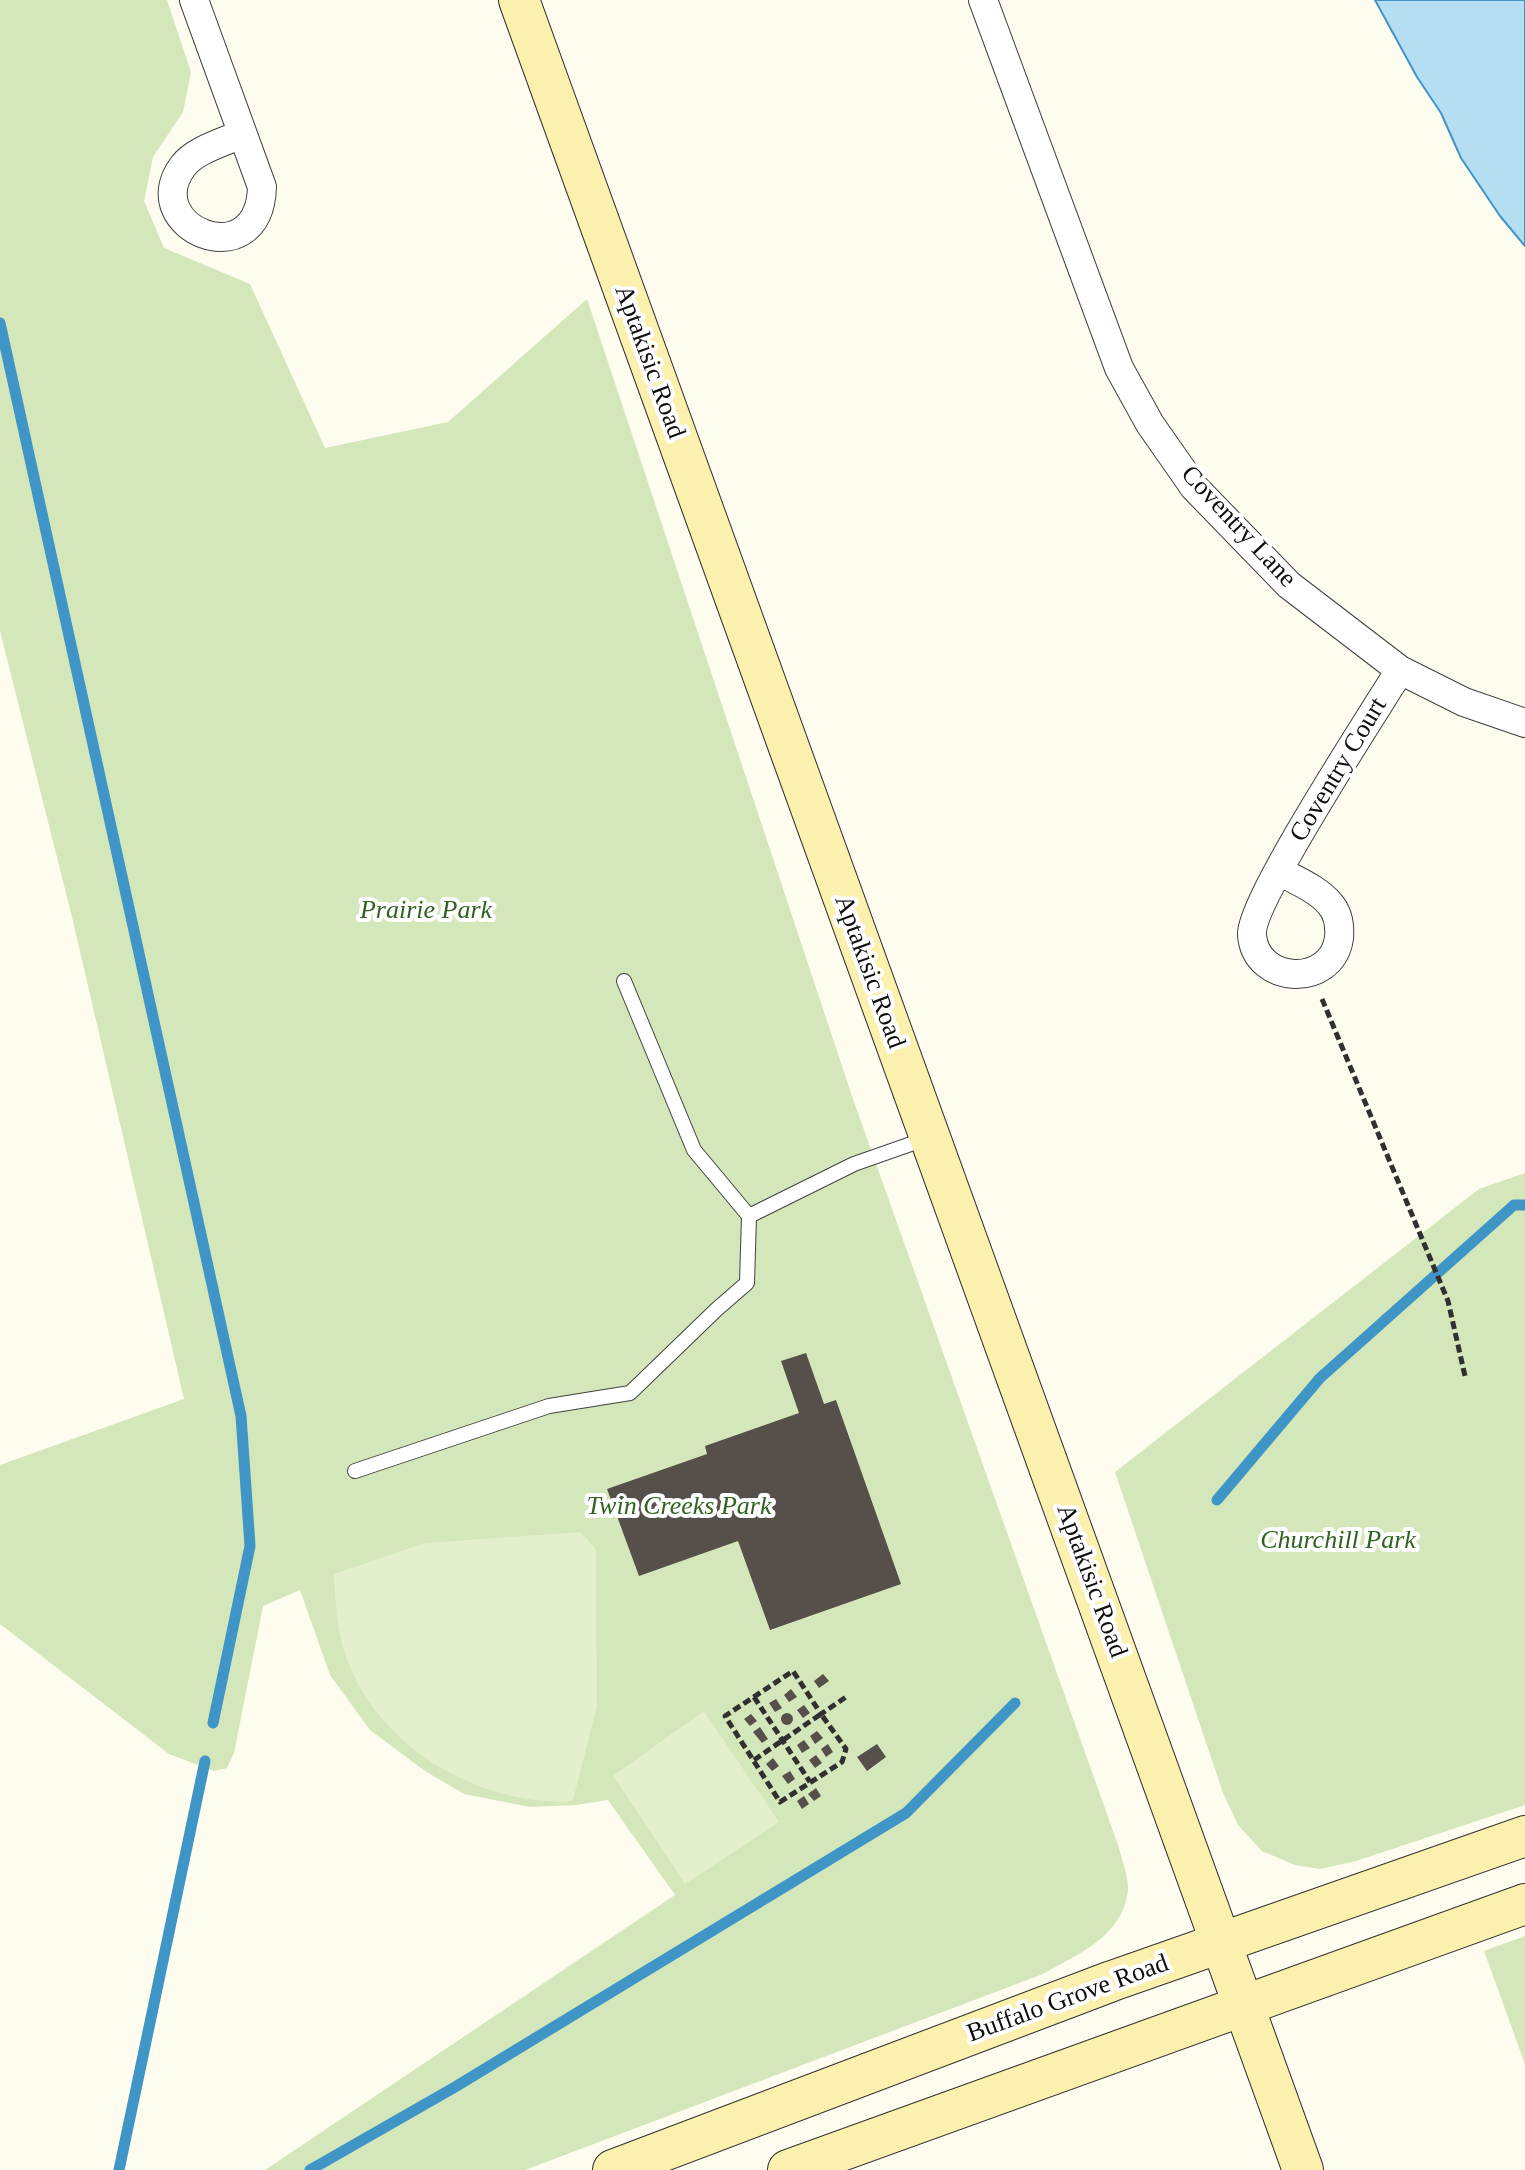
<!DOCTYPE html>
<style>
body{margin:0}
canvas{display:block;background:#fefbef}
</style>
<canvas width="1525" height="2170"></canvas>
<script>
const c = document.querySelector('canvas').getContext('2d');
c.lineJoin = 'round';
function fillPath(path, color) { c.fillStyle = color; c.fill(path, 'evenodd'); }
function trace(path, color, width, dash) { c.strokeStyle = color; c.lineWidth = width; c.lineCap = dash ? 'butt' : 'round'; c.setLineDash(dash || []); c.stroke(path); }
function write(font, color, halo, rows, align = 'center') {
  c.font = font + ' "Times New Roman",serif'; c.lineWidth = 8; c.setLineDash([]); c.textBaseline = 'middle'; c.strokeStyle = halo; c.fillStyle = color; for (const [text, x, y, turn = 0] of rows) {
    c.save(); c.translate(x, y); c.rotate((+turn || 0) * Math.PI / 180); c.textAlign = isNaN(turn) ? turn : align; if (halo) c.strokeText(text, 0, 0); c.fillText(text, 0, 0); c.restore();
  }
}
const green = new Path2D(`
 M 0,0 L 167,0 L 191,72 L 183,112 L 153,157 L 144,201 L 164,248 L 250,284 L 325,448 L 448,422 L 587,299 L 853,1099 L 1119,1848 C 1122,1861 1129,1878 1128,1891 C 1122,1937 1078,1954 1043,1974 L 525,2170 L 265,2170 L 675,1895 L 608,1800 L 576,1805 L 530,1807 L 464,1794 L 425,1771 L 370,1730 L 330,1675 L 300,1590 L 263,1606 L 234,1753 L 227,1768 L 214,1771 L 169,1754 L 0,1624 L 0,1465 L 184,1399 L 72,917 L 0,631 Z
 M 1525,1173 L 1525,1805 L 1356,1861 L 1320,1869 L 1295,1865 L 1262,1851 L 1238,1825 L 1223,1793 L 1115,1472 L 1479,1189 Z
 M 1525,1936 L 1525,2064 L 1484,1951 Z`);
const pitch = new Path2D(`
 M 581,1532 L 596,1550 L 597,1706 L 573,1800 L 566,1802 C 550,1801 533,1801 517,1797 C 435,1780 358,1720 340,1635 C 336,1615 335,1594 334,1574 L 425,1543 Z
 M 704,1711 L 779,1822 L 685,1884 L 613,1776 Z`);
const water = new Path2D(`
 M 1375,0 L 1525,0 L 1525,246 L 1500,216 L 1461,158 L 1441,113 L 1417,77 Z`);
const stream = new Path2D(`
 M 0,323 L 241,1416 L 250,1546 L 213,1723
 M 1217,1500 L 1320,1378 L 1514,1205 L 1525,1205
 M 119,2170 L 205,1761
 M 310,2170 L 455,2087 L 906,1813 L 1015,1703`);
const building = new Path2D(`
 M 806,1353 L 824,1404 L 836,1400 L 901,1584 L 770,1630 L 738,1541 L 639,1576 L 607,1489 L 707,1454 L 705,1446 L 799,1413 L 781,1361 Z
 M 823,1674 L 829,1681 L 819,1688 L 814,1681 Z
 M 791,1689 L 797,1697 L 789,1702 L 784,1695 Z
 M 776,1699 L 782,1708 L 775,1712 L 769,1703 Z
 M 804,1705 L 810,1713 L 803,1718 L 797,1710 Z
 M781 1719a6 6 0 1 1 12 0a6 6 0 1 1-12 0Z
 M 751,1714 L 757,1721 L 750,1726 L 744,1719 Z
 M 760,1727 L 768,1739 L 762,1743 L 753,1732 Z
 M 817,1731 L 823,1738 L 815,1744 L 810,1736 Z
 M 804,1740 L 810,1748 L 802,1753 L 797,1745 Z
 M 828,1744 L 833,1752 L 826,1757 L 821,1749 Z
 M 877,1744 L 886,1757 L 867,1771 L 857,1757 Z
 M 816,1755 L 822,1763 L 815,1768 L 809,1760 Z
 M 773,1758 L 779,1766 L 772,1771 L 766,1764 Z
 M 790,1771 L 795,1779 L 788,1784 L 782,1776 Z
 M 816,1788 L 821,1796 L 814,1801 L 808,1794 Z
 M 804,1796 L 809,1804 L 802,1809 L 797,1801 Z`);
const path = new Path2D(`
 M 1322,999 L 1448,1301 L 1465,1376
 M 754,1697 L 810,1782
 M 754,1760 L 821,1714 L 846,1749 L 842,1762 L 780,1802 L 725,1716 L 793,1671 L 821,1714 L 846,1697`);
const lane = new Path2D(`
 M 624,981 L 694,1150 L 749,1216 L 854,1164 L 928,1138
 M 355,1471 L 549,1406 L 630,1393 L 717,1309 L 747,1283 L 749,1216`);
const street = new Path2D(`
 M 194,0 L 262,187 C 259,279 137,227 183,166 C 195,150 224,142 242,134
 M 983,0 L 1119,368 L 1150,424 L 1194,487 L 1289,585 L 1400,670 L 1464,702 L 1525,723
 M 1279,871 C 1295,880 1318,889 1330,904 C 1338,913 1340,926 1339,938 C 1332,988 1256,985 1252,935 C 1249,903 1375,711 1400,670`);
const secondary = new Path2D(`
 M 519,0 L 1303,2170
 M 613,2170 L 1112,1981 L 1525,1836
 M 788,2170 L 1525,1904`);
const streetNames = [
 ["Aptakisic Road",649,362,70],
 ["Coventry Lane",1238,527,47],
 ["Coventry Court",1339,770,-59],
 ["Aptakisic Road",869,972,70],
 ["Aptakisic Road",1091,1581,70],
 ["Buffalo Grove Road",1068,1999,-20]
];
const parkNames = [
 ["Prairie Park",426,911],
 ["Twin Creeks Park",679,1507],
 ["Churchill Park",1338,1541]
];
fillPath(green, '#d3e7ba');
fillPath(pitch, '#e4efcb');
fillPath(water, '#b6def3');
trace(water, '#4095c7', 2);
trace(stream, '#4095c7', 11);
fillPath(building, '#564f4a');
trace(lane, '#414141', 16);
trace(street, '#414141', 30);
trace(secondary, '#303030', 42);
trace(path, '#303030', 5, [8, 4]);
trace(lane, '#fff', 14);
trace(street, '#fff', 28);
trace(secondary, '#fbf0ad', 40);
write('26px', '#0e0e0e', '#fff', streetNames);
write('italic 26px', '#306321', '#fff', parkNames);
</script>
